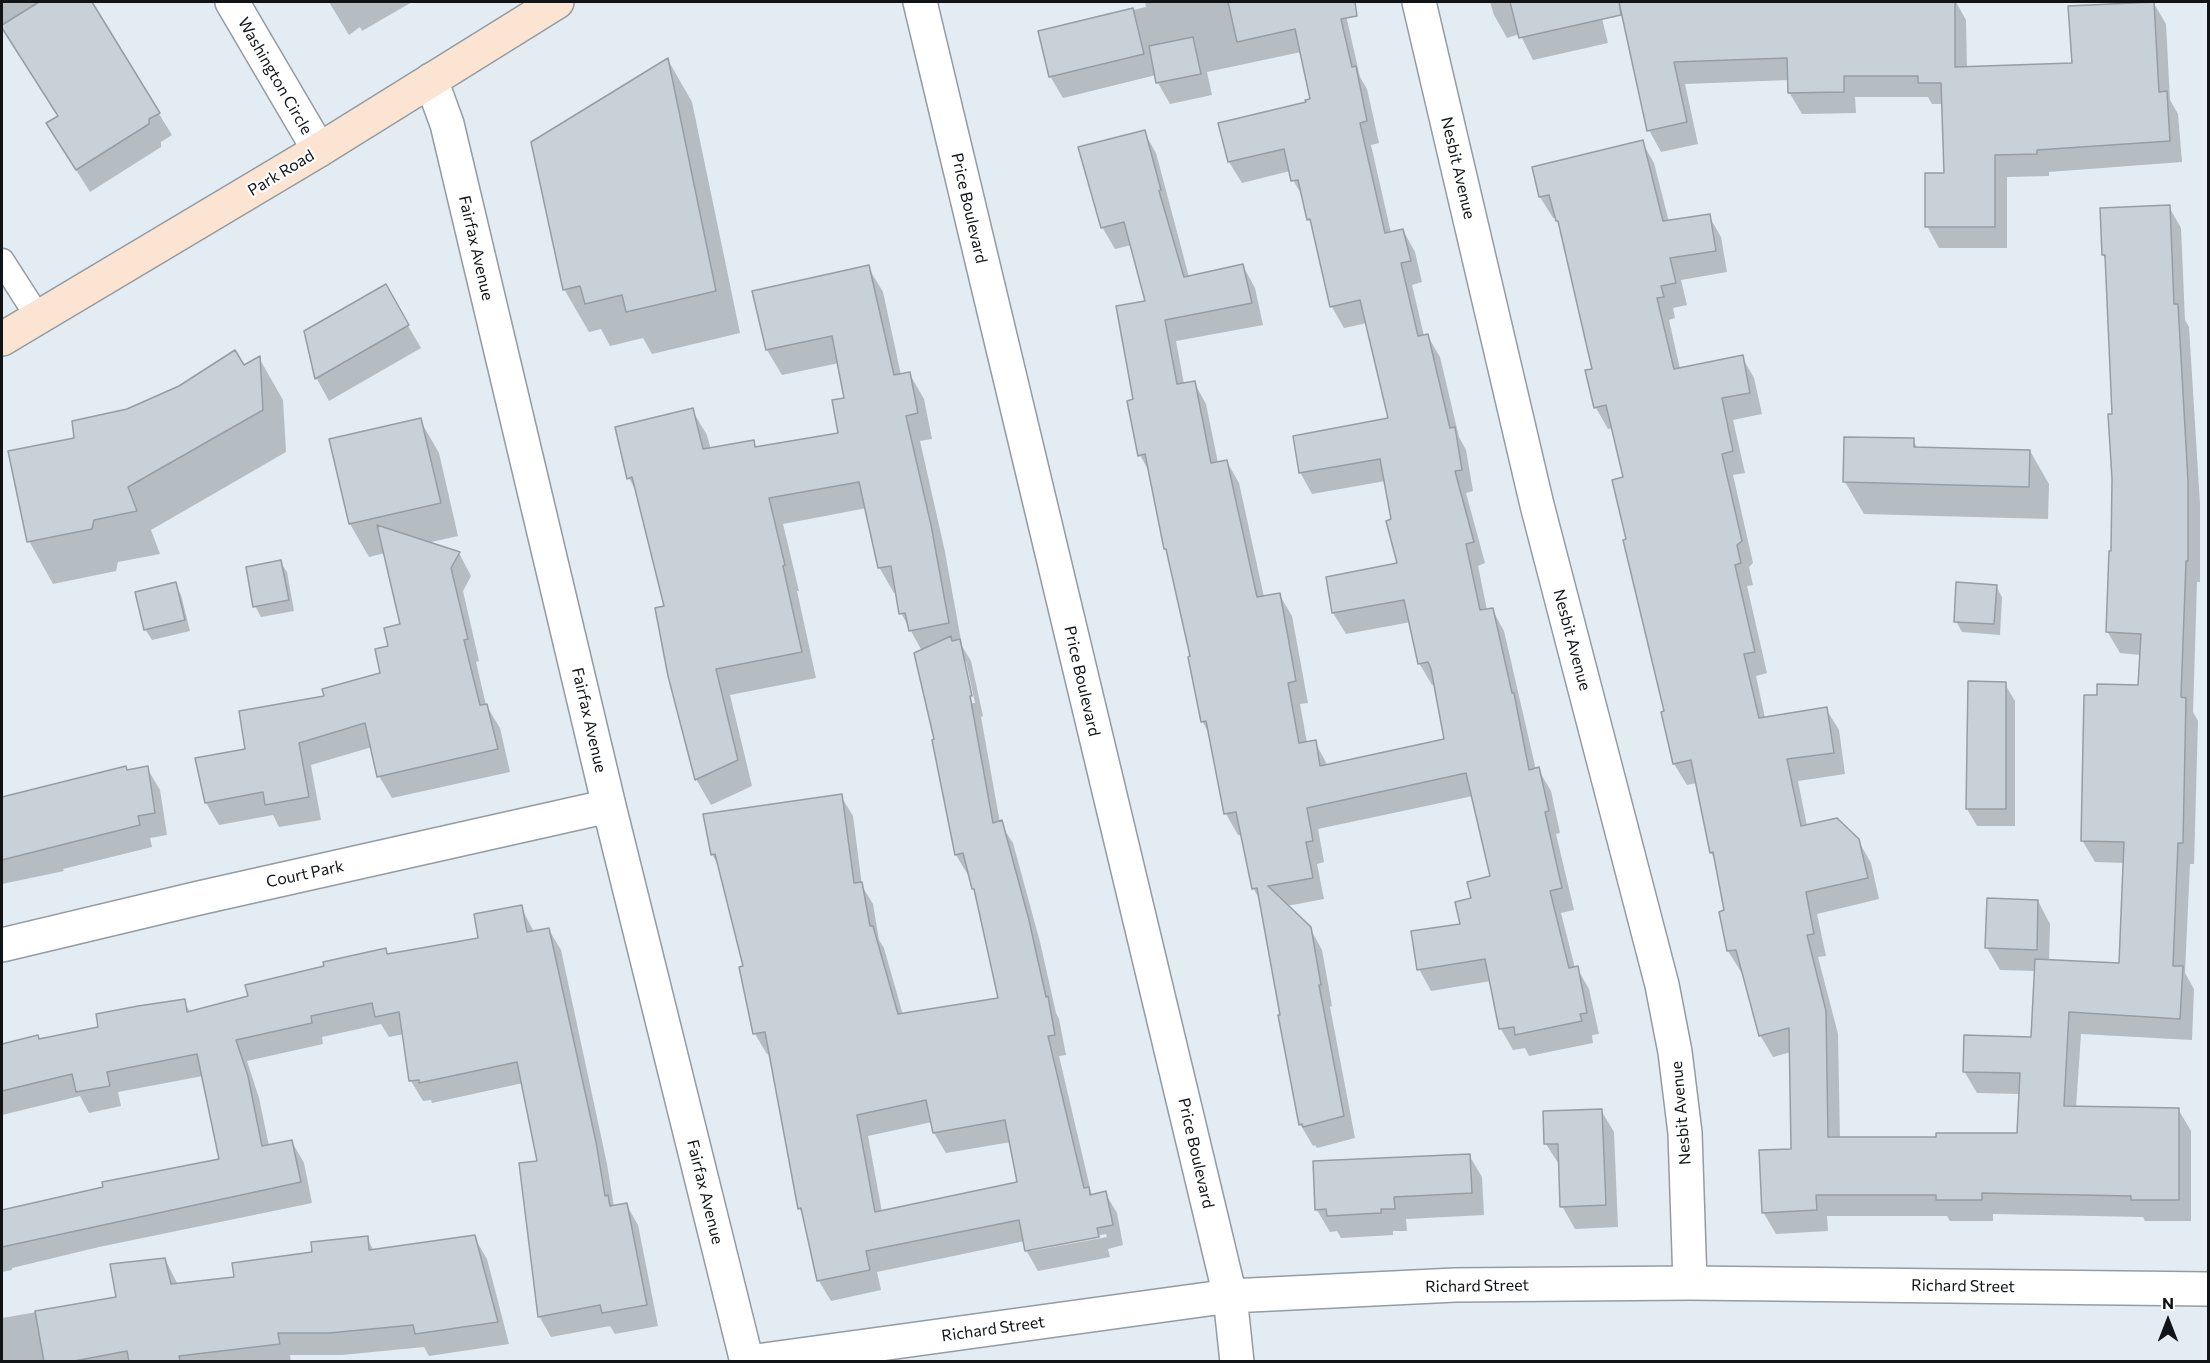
<!DOCTYPE html>
<style>
body{margin:0}
#map{position:relative;width:2210px;height:1363px;overflow:hidden;background:#e3ebf3;font-family:Commissioner,sans-serif}
canvas{display:block}
.frame{position:absolute;inset:0;border:3px solid #111416;pointer-events:none}
.north{position:absolute;left:2138px;top:1291px;width:60px;height:60px;-webkit-text-stroke:4px #fff;paint-order:stroke;rotate:0deg;font-size:16px;font-weight:700;line-height:24px;text-align:center;color:#111416}
.north::after{content:'';display:block;margin:auto;width:21px;height:27px;background:#111416;clip-path:polygon(50% 0,100% 100%,50% 72%,0 100%)}
</style>
<div id="map">
<canvas width="2210" height="1363"></canvas>
<div class="frame"></div>
<div class="north">N</div>
</div>
<script>
const c = document.querySelector('canvas').getContext('2d');
c.lineJoin = 'round';
function fillPath(path, color) { c.fillStyle = color; c.fill(path, 'evenodd'); }
function trace(path, color, width, dash) { c.strokeStyle = color; c.lineWidth = width; c.lineCap = dash ? 'butt' : 'round'; c.setLineDash(dash || []); c.stroke(path); }
function write(font, color, halo, rows, align = 'center') {
  c.font = font + ' Commissioner,sans-serif'; c.lineWidth = 4.5; c.setLineDash([]); c.textBaseline = 'middle'; c.strokeStyle = halo; c.fillStyle = color; for (const [text, x, y, turn = 0] of rows) {
    c.save(); c.translate(x, y); c.rotate((+turn || 0) * Math.PI / 180); c.textAlign = isNaN(turn) ? turn : align; if (halo) c.strokeText(text, 0, 0); c.fillText(text, 0, 0); c.restore();
  }
}
const shadow = new Path2D(`
 M 2,2 L 90,2 L 172,135 L 161,142 L 161,147 L 90,192 L 61,146 L 59,117 L 2,28 Z
 M 329,2 L 412,2 L 362,31 L 360,27 L 349,35 Z
 M 1145,2 L 1343,2 L 1360,77 L 1367,89 L 1379,143 L 1371,145 L 1391,233 L 1403,230 L 1415,252 L 1422,282 L 1412,285 L 1424,336 L 1427,335 L 1440,357 L 1459,437 L 1466,450 L 1473,491 L 1466,493 L 1485,563 L 1478,566 L 1487,610 L 1492,609 L 1504,631 L 1536,770 L 1538,769 L 1551,791 L 1560,833 L 1556,834 L 1574,910 L 1561,913 L 1575,968 L 1577,968 L 1589,989 L 1599,1034 L 1592,1035 L 1593,1043 L 1529,1056 L 1525,1048 L 1513,1050 L 1501,1029 L 1491,981 L 1431,991 L 1419,969 L 1462,925 L 1472,899 L 1492,877 L 1473,796 L 1318,829 L 1324,862 L 1317,864 L 1324,899 L 1287,906 L 1310,928 L 1322,950 L 1332,1006 L 1330,1007 L 1355,1138 L 1317,1148 L 1315,1145 L 1313,1146 L 1300,1124 L 1262,903 L 1253,888 L 1242,835 L 1238,835 L 1226,814 L 1210,735 L 1202,721 L 1191,657 L 1151,475 L 1140,455 L 1135,400 L 1147,302 L 1132,245 L 1115,249 L 1102,227 L 1144,132 L 1156,153 L 1189,277 L 1243,266 L 1255,288 L 1263,325 L 1176,341 L 1184,384 L 1194,382 L 1206,404 L 1218,463 L 1227,462 L 1239,483 L 1264,597 L 1279,594 L 1292,616 L 1308,703 L 1300,704 L 1307,743 L 1315,742 L 1328,766 L 1446,740 L 1436,684 L 1432,685 L 1419,663 L 1411,622 L 1346,634 L 1333,613 L 1328,579 L 1399,564 L 1385,481 L 1312,494 L 1300,472 L 1390,419 L 1367,323 L 1344,328 L 1332,307 L 1313,228 L 1309,219 L 1305,201 L 1293,180 L 1290,171 L 1242,183 L 1229,162 L 1312,100 L 1301,52 L 1207,72 L 1212,95 L 1170,104 L 1158,83 L 1156,75 L 1063,98 L 1050,76 L 1039,32 L 1146,7 Z
 M 1490,2 L 1598,2 L 1608,43 L 1533,60 L 1520,34 L 1507,38 L 1494,15 Z
 M 1621,2 L 1956,2 L 1966,20 L 1967,68 L 2074,64 L 2069,7 L 2153,2 L 2166,24 L 2170,100 L 2178,114 L 2182,162 L 2049,172 L 2049,176 L 2007,177 L 2007,248 L 1939,248 L 1927,226 L 1945,174 L 1943,104 L 1932,104 L 1928,97 L 1855,97 L 1856,113 L 1802,114 L 1789,92 L 1789,80 L 1685,84 L 1698,144 L 1661,152 L 1649,130 Z
 M 668,60 L 692,102 L 740,333 L 652,354 L 643,338 L 610,346 L 601,329 L 589,332 L 564,289 Z
 M 1642,142 L 1654,163 L 1669,222 L 1709,216 L 1721,237 L 1727,272 L 1681,280 L 1687,305 L 1673,308 L 1675,318 L 1669,320 L 1680,369 L 1742,357 L 1754,378 L 1762,414 L 1733,420 L 1745,473 L 1733,475 L 1753,563 L 1749,567 L 1753,585 L 1747,586 L 1767,673 L 1756,676 L 1765,718 L 1826,709 L 1839,730 L 1845,774 L 1798,781 L 1807,826 L 1858,840 L 1871,863 L 1879,899 L 1817,914 L 1826,956 L 1818,957 L 1838,1034 L 1840,1139 L 1937,1139 L 2019,1135 L 2021,1094 L 1977,1093 L 1964,1071 L 2033,1039 L 2036,971 L 2000,970 L 1987,948 L 2038,901 L 2050,924 L 2049,961 L 2121,965 L 2125,863 L 2095,862 L 2082,840 L 2098,697 L 2140,686 L 2141,655 L 2120,653 L 2107,631 L 2112,553 L 2114,415 L 2107,261 L 2103,255 L 2169,207 L 2181,228 L 2185,320 L 2189,327 L 2200,504 L 2200,582 L 2197,582 L 2193,712 L 2198,721 L 2194,864 L 2190,864 L 2185,973 L 2194,989 L 2192,1040 L 2081,1034 L 2076,1108 L 2178,1109 L 2191,1131 L 2191,1221 L 2145,1221 L 2143,1217 L 1993,1214 L 1993,1221 L 1950,1221 L 1947,1216 L 1827,1216 L 1828,1231 L 1776,1234 L 1763,1212 L 1793,1150 L 1791,1052 L 1773,1057 L 1760,1035 L 1744,972 L 1741,972 L 1728,951 L 1720,913 L 1725,912 L 1717,862 L 1711,853 L 1697,783 L 1687,785 L 1674,764 L 1625,478 L 1613,428 L 1608,429 L 1596,408 L 1594,371 L 1561,228 L 1556,218 L 1553,218 L 1540,197 Z
 M 868,267 L 883,292 L 901,375 L 909,373 L 924,399 L 932,439 L 920,441 L 945,552 L 962,646 L 971,661 L 983,716 L 981,717 L 1000,823 L 1013,843 L 1040,942 L 1056,1013 L 1059,1019 L 1066,1055 L 1059,1056 L 1091,1192 L 1093,1196 L 1105,1193 L 1117,1213 L 1123,1245 L 1108,1249 L 1110,1257 L 1038,1271 L 1026,1250 L 1025,1241 L 877,1272 L 881,1290 L 831,1301 L 819,1281 L 805,1219 L 799,1208 L 771,1053 L 767,1054 L 755,1034 L 745,967 L 719,867 L 712,854 L 841,796 L 853,816 L 862,886 L 873,904 L 879,940 L 884,948 L 903,1015 L 1000,1000 L 976,894 L 970,875 L 968,875 L 956,855 L 922,651 L 901,613 L 897,592 L 894,593 L 879,567 L 867,508 L 783,524 L 799,591 L 797,591 L 816,678 L 730,695 L 752,786 L 711,805 L 696,779 L 666,608 L 638,495 L 629,478 L 692,410 L 707,435 L 711,450 L 753,442 L 757,448 L 840,435 L 845,399 L 839,363 L 782,375 L 767,350 ZM 963,661 L 966,661 L 975,703 L 972,703 ZM 932,1122 L 934,1133 L 946,1153 L 1011,1142 L 1019,1183 L 882,1212 L 868,1136 ZM 1106,1234 L 1107,1237 L 1031,1251 L 1031,1248 Z
 M 385,286 L 421,348 L 329,401 L 317,379 L 306,331 Z
 M 259,358 L 283,400 L 286,452 L 151,530 L 160,554 L 118,562 L 116,571 L 53,584 L 29,541 L 76,439 L 128,411 L 244,367 Z
 M 420,420 L 439,453 L 458,536 L 427,543 L 459,553 L 471,576 L 463,591 L 479,661 L 476,662 L 486,705 L 500,728 L 510,772 L 392,798 L 379,776 L 372,747 L 311,765 L 321,820 L 279,827 L 273,815 L 219,825 L 206,803 L 197,759 L 247,750 L 326,697 L 381,674 L 390,647 L 402,625 L 385,553 L 369,557 L 350,524 Z
 M 1913,440 L 1918,449 L 2030,451 L 2049,484 L 2048,519 L 1864,514 L 1845,482 Z
 M 280,562 L 287,572 L 294,611 L 261,617 L 255,606 Z
 M 175,584 L 181,595 L 190,631 L 152,640 L 145,629 Z
 M 1996,586 L 2002,597 L 2000,635 L 1962,632 L 1956,621 Z
 M 2005,684 L 2015,701 L 2015,826 L 1977,826 L 1967,809 Z
 M 147,768 L 160,790 L 167,835 L 150,838 L 152,847 L 63,869 L 64,871 L 2,884 L 2,815 L 128,771 Z
 M 521,907 L 534,932 L 549,930 L 561,950 L 607,1164 L 614,1207 L 626,1204 L 638,1225 L 658,1326 L 615,1334 L 610,1326 L 551,1337 L 539,1316 L 539,1162 L 523,1083 L 432,1103 L 431,1100 L 423,1101 L 411,1081 L 404,1034 L 389,1037 L 381,1024 L 322,1037 L 323,1044 L 247,1061 L 259,1098 L 269,1146 L 292,1142 L 304,1163 L 312,1203 L 99,1247 L 12,1268 L 12,1270 L 2,1272 L 2,1211 L 221,1160 L 203,1076 L 118,1092 L 121,1106 L 89,1113 L 80,1096 L 2,1115 L 2,1045 L 37,1036 L 39,1041 L 100,1029 L 184,1001 L 190,1012 L 249,998 L 326,967 L 385,950 L 388,955 L 480,939 Z
 M 1601,1110 L 1614,1132 L 1618,1227 L 1575,1229 L 1562,1206 L 1560,1166 L 1546,1144 Z
 M 1469,1155 L 1482,1177 L 1484,1215 L 1406,1219 L 1407,1231 L 1393,1231 L 1393,1235 L 1341,1238 L 1337,1231 L 1330,1232 L 1317,1210 Z
 M 474,1237 L 487,1259 L 509,1344 L 429,1356 L 424,1347 L 342,1355 L 290,1355 L 291,1362 L 2,1362 L 2,1318 L 118,1298 L 165,1259 L 178,1285 L 236,1278 L 367,1238 L 374,1251 Z`);
const building = new Path2D(`
 M 39,2 L 92,2 L 160,113 L 149,119 L 149,124 L 76,170 L 46,123 L 58,116 L 2,28 L 2,25 Z
 M 1228,2 L 1355,2 L 1357,16 L 1341,19 L 1352,67 L 1356,66 L 1367,121 L 1360,123 L 1385,233 L 1403,229 L 1411,261 L 1401,263 L 1418,336 L 1428,334 L 1450,428 L 1455,427 L 1462,470 L 1455,471 L 1474,542 L 1466,544 L 1480,610 L 1493,608 L 1512,693 L 1514,693 L 1529,770 L 1539,767 L 1549,811 L 1545,812 L 1562,888 L 1550,891 L 1569,968 L 1578,966 L 1587,1013 L 1580,1014 L 1582,1021 L 1515,1035 L 1514,1027 L 1499,1029 L 1485,959 L 1417,970 L 1411,931 L 1460,924 L 1455,902 L 1471,898 L 1467,882 L 1490,876 L 1466,773 L 1307,808 L 1313,841 L 1306,842 L 1313,878 L 1268,886 L 1311,927 L 1321,985 L 1319,985 L 1344,1116 L 1303,1127 L 1302,1124 L 1299,1125 L 1278,1015 L 1280,1015 L 1257,888 L 1252,889 L 1236,812 L 1224,814 L 1206,721 L 1201,722 L 1188,657 L 1190,656 L 1166,549 L 1164,549 L 1145,454 L 1138,456 L 1127,401 L 1133,399 L 1116,306 L 1145,301 L 1124,222 L 1101,228 L 1078,147 L 1145,130 L 1161,190 L 1159,191 L 1184,277 L 1243,264 L 1252,303 L 1165,320 L 1177,384 L 1195,381 L 1211,463 L 1227,460 L 1257,597 L 1280,593 L 1296,681 L 1288,683 L 1299,743 L 1316,740 L 1320,766 L 1444,739 L 1431,669 L 1428,662 L 1418,664 L 1404,600 L 1332,613 L 1326,577 L 1397,563 L 1386,521 L 1391,519 L 1380,459 L 1299,473 L 1293,436 L 1388,418 L 1360,300 L 1330,307 L 1310,219 L 1307,220 L 1298,180 L 1291,181 L 1284,149 L 1228,162 L 1218,123 L 1306,102 L 1305,100 L 1310,99 L 1295,29 L 1237,42 Z
 M 1510,2 L 1619,2 L 1621,15 L 1519,38 Z
 M 1619,2 L 1955,2 L 1955,67 L 2072,63 L 2068,6 L 2154,2 L 2159,92 L 2167,91 L 2170,141 L 2037,150 L 2037,154 L 1995,155 L 1995,227 L 1925,227 L 1925,173 L 1944,173 L 1941,83 L 1918,83 L 1918,76 L 1844,76 L 1844,92 L 1788,93 L 1787,58 L 1674,62 L 1687,122 L 1647,131 Z
 M 1133,8 L 1144,54 L 1049,77 L 1038,31 Z
 M 1193,37 L 1201,74 L 1156,83 L 1149,46 Z
 M 668,58 L 716,291 L 626,312 L 622,295 L 585,304 L 580,286 L 563,290 L 531,142 Z
 M 1643,140 L 1663,221 L 1710,214 L 1716,251 L 1670,258 L 1676,283 L 1661,286 L 1664,297 L 1657,298 L 1674,369 L 1743,355 L 1750,393 L 1722,398 L 1733,451 L 1722,454 L 1742,541 L 1737,545 L 1741,563 L 1735,565 L 1755,652 L 1744,654 L 1759,718 L 1827,707 L 1834,753 L 1787,759 L 1801,826 L 1837,818 L 1859,839 L 1868,878 L 1806,892 L 1814,934 L 1807,935 L 1826,1011 L 1828,1137 L 1936,1137 L 1936,1133 L 2017,1133 L 2020,1073 L 1963,1072 L 1964,1035 L 2031,1037 L 2035,959 L 2119,963 L 2124,842 L 2081,841 L 2084,695 L 2097,695 L 2097,684 L 2138,685 L 2141,634 L 2106,632 L 2109,551 L 2111,551 L 2112,479 L 2108,414 L 2112,414 L 2105,255 L 2102,255 L 2100,208 L 2170,205 L 2174,304 L 2178,304 L 2188,481 L 2188,561 L 2186,561 L 2181,697 L 2186,698 L 2183,843 L 2178,843 L 2173,966 L 2183,966 L 2180,1019 L 2069,1012 L 2064,1106 L 2179,1108 L 2179,1200 L 2131,1200 L 2131,1196 L 1982,1193 L 1982,1200 L 1936,1200 L 1936,1195 L 1816,1195 L 1817,1210 L 1762,1213 L 1759,1150 L 1791,1149 L 1789,1028 L 1759,1036 L 1736,950 L 1727,951 L 1719,912 L 1724,910 L 1713,852 L 1710,853 L 1691,760 L 1673,764 L 1661,712 L 1664,711 L 1623,540 L 1626,539 L 1612,480 L 1623,477 L 1606,405 L 1594,408 L 1585,370 L 1592,369 L 1558,221 L 1556,221 L 1549,195 L 1539,197 L 1532,167 Z
 M 869,265 L 894,375 L 910,372 L 918,413 L 906,416 L 931,525 L 949,623 L 909,631 L 905,613 L 899,614 L 891,566 L 878,568 L 859,482 L 769,498 L 785,565 L 783,566 L 802,652 L 716,669 L 738,760 L 695,780 L 668,676 L 655,608 L 664,606 L 632,477 L 627,479 L 615,427 L 693,408 L 703,449 L 754,440 L 755,447 L 838,433 L 832,400 L 844,398 L 832,336 L 766,350 L 752,291 Z
 M 386,284 L 409,325 L 315,379 L 304,331 Z
 M 235,350 L 244,365 L 260,356 L 263,410 L 128,487 L 137,511 L 94,520 L 92,529 L 27,542 L 8,451 L 74,438 L 72,421 L 127,409 L 179,386 Z
 M 421,418 L 441,503 L 349,524 L 329,439 Z
 M 1844,437 L 1914,438 L 1914,447 L 2030,450 L 2029,487 L 1843,482 Z
 M 377,525 L 460,552 L 451,568 L 468,639 L 464,640 L 480,705 L 487,704 L 498,749 L 377,777 L 365,723 L 299,743 L 309,797 L 265,805 L 263,792 L 205,803 L 195,758 L 245,749 L 239,711 L 324,696 L 322,689 L 380,673 L 375,649 L 388,646 L 384,628 L 400,624 Z
 M 281,560 L 289,600 L 253,607 L 246,567 Z
 M 176,582 L 185,620 L 144,630 L 135,592 Z
 M 1956,582 L 1997,585 L 1994,624 L 1954,622 Z
 M 951,636 L 952,641 L 960,639 L 972,696 L 970,696 L 993,823 L 1002,820 L 1029,920 L 1046,997 L 1048,996 L 1055,1035 L 1048,1036 L 1084,1188 L 1089,1187 L 1090,1195 L 1106,1191 L 1113,1225 L 1097,1228 L 1099,1237 L 1025,1251 L 1019,1220 L 866,1251 L 870,1270 L 817,1281 L 801,1208 L 798,1209 L 765,1032 L 753,1034 L 739,967 L 743,966 L 715,854 L 711,855 L 703,814 L 842,794 L 854,883 L 862,882 L 870,926 L 873,926 L 898,1014 L 998,998 L 974,889 L 972,889 L 963,853 L 955,855 L 932,740 L 934,739 L 914,653 ZM 926,1100 L 933,1133 L 1005,1120 L 1017,1182 L 875,1212 L 857,1115 Z
 M 1968,681 L 2006,682 L 2006,809 L 1966,809 Z
 M 126,766 L 127,770 L 148,766 L 155,813 L 138,816 L 140,825 L 2,860 L 2,797 Z
 M 1987,898 L 2038,900 L 2037,950 L 1985,948 Z
 M 522,905 L 527,932 L 549,928 L 596,1142 L 605,1196 L 608,1195 L 610,1206 L 627,1203 L 647,1305 L 602,1313 L 600,1305 L 538,1317 L 519,1163 L 537,1161 L 517,1062 L 419,1083 L 419,1080 L 409,1081 L 399,1012 L 375,1017 L 372,1003 L 311,1016 L 312,1023 L 236,1040 L 248,1076 L 262,1146 L 292,1140 L 301,1182 L 2,1247 L 2,1210 L 103,1187 L 102,1182 L 219,1159 L 197,1054 L 107,1072 L 110,1086 L 76,1092 L 72,1074 L 2,1091 L 2,1044 L 38,1035 L 39,1039 L 98,1027 L 96,1014 L 138,1006 L 185,999 L 187,1012 L 248,996 L 245,985 L 324,966 L 323,962 L 386,948 L 387,954 L 478,938 L 474,914 Z
 M 1602,1109 L 1606,1205 L 1560,1207 L 1558,1144 L 1544,1144 L 1543,1111 Z
 M 1470,1154 L 1472,1193 L 1394,1197 L 1395,1209 L 1381,1209 L 1381,1213 L 1327,1216 L 1326,1209 L 1315,1210 L 1313,1161 Z
 M 475,1235 L 498,1322 L 415,1334 L 413,1325 L 329,1333 L 278,1333 L 280,1344 L 179,1356 L 180,1362 L 129,1362 L 127,1351 L 69,1362 L 44,1362 L 35,1311 L 116,1297 L 110,1264 L 165,1258 L 171,1284 L 234,1277 L 232,1263 L 312,1252 L 311,1242 L 368,1236 L 369,1250 Z`);
const lane = new Path2D(`
 M 2,261 L 38,317`);
const street = new Path2D(`
 M 232,2 L 319,150
 M 920,2 L 1230,1296 L 1237,1362
 M 1419,2 L 1537,505 L 1662,985 L 1675,1052 L 1685,1133 L 1690,1283
 M 431,80 L 447,124 L 609,806 L 747,1362
 M 2,945 L 199,898 L 609,806
 M 749,1362 L 1230,1296 L 1455,1285 L 1690,1283 L 2208,1289`);
const secondary = new Path2D(`
 M 2,339 L 319,150 L 557,2`);
const streetNames = [
 ["Washington Circle",275,76,60],
 ["Nesbit Avenue",1458,168,77],
 ["Park Road",281,173,-31],
 ["Price Boulevard",969,208,77],
 ["Fairfax Avenue",476,248,77],
 ["Nesbit Avenue",1572,640,75],
 ["Price Boulevard",1082,681,77],
 ["Fairfax Avenue",589,720,77],
 ["Court Park",305,874,-12],
 ["Nesbit Avenue",1681,1113,-95],
 ["Price Boulevard",1196,1153,77],
 ["Fairfax Avenue",705,1192,76],
 ["Richard Street",1477,1286,-1],
 ["Richard Street",1963,1286,1],
 ["Richard Street",993,1329,-8]
];
fillPath(shadow, '#0003');
fillPath(building, '#c9d1d8');
trace(building, '#969da4', 1.5);
trace(lane, '#949ca3', 27);
trace(street, '#949ca3', 36);
trace(secondary, '#949ca3', 36);
trace(lane, '#fff', 24);
trace(street, '#fff', 33);
trace(secondary, '#fce4d2', 33);
write('16px', '#111416', '#fff', streetNames);
</script>
